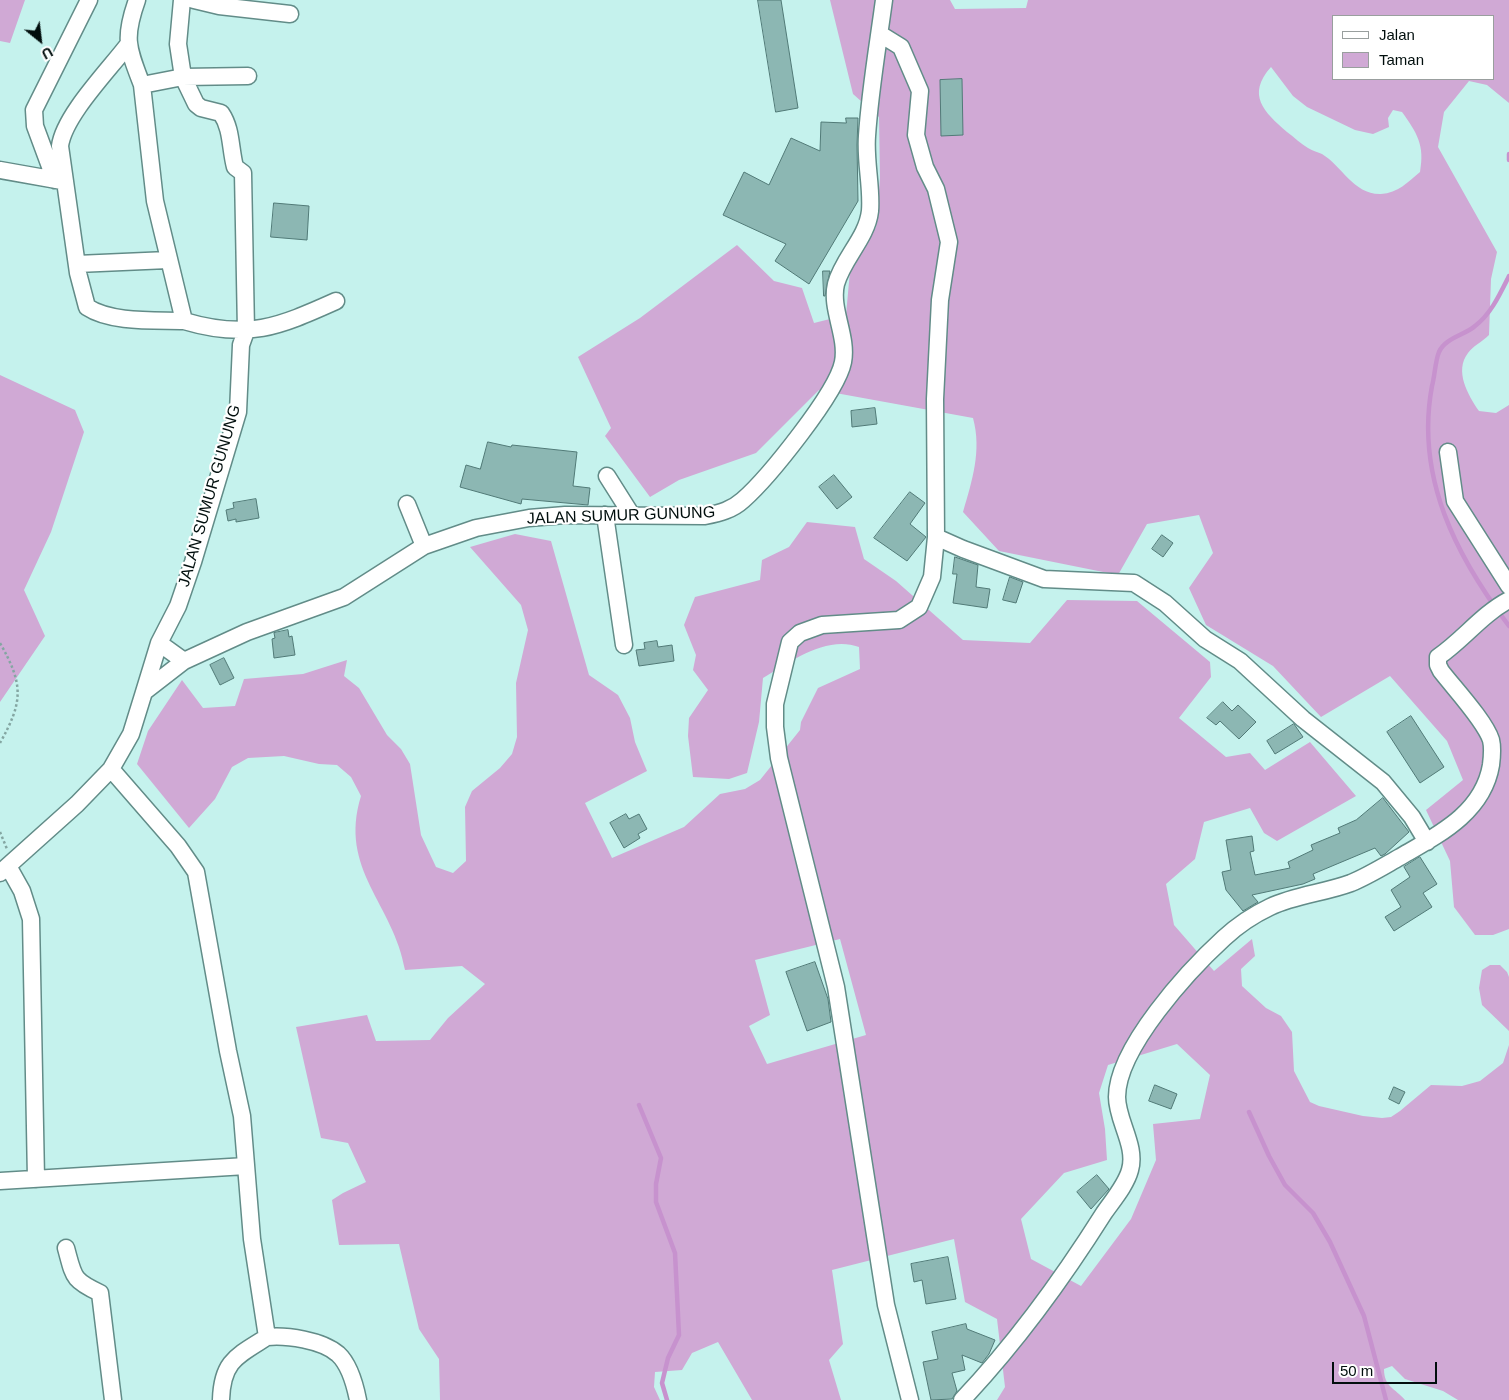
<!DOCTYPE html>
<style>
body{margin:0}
#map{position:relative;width:1509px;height:1400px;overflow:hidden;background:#c5f2ed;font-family:Arial,sans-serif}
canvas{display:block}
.legend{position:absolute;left:1332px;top:15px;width:162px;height:65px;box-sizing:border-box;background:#fff;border:1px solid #999f9e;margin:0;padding:6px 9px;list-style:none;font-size:15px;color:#010e0d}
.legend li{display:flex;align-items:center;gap:10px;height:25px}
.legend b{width:25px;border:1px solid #999f9e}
.north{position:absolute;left:15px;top:15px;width:50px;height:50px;-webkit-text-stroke:4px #fff;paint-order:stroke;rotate:151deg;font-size:14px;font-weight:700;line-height:20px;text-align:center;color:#010e0d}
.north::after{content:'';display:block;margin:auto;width:18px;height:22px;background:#010e0d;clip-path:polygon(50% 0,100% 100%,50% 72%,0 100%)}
.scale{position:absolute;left:1332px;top:1362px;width:105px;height:22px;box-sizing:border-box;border:2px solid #010e0d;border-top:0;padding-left:6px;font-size:15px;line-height:18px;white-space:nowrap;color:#010e0d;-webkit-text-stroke:4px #fff;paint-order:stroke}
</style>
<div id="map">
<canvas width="1509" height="1400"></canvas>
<ul class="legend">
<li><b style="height:6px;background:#fff"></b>Jalan</li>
<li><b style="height:14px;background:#d0a9d5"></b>Taman</li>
</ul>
<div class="north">U</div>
<div class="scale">50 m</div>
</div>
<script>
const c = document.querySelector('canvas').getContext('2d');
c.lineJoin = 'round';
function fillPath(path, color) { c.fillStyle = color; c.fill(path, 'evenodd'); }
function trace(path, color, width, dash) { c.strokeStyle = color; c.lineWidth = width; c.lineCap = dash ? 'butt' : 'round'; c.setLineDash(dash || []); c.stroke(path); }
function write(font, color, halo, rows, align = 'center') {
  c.font = font + ' Arial,sans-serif'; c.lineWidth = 4.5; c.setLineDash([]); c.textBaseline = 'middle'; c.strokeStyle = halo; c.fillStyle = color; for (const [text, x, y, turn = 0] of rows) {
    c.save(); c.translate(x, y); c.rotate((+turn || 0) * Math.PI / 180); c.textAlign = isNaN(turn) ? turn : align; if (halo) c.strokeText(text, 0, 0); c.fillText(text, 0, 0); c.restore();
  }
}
const green = new Path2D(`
 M 0,0 L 25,0 L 10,43 L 0,41 Z
 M 830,0 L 950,0 L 955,9 L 1026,8 L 1028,0 L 1509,0 L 1509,103 L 1487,85 L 1469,81 L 1444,112 L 1438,147 L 1497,252 L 1491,279 L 1489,335 C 1482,342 1473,346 1468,353 C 1454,371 1468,395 1479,411 L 1496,413 L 1509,405 L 1509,929 L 1493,935 L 1475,935 L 1454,907 L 1450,861 L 1426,810 L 1463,780 L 1447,741 L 1390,676 L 1321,717 L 1273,666 L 1206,625 L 1189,588 L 1213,553 L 1199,515 L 1147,524 L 1118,575 L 999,551 L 963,512 C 972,481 982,451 973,418 L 819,390 L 756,453 L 679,480 L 650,497 L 605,436 L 611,428 L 578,357 L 640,318 L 737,245 L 774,281 L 802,288 L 814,323 L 846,315 L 850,271 L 876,227 L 880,178 L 879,117 L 853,94 ZM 1333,16 L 1493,16 L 1493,79 L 1333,79 ZM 1271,67 L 1293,96 L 1307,107 L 1355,130 L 1373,134 L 1389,127 L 1388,118 L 1393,110 L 1402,112 C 1417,133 1425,145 1420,172 C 1408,182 1398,193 1381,194 C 1354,195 1342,166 1322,154 C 1318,152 1313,151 1308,148 C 1301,144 1294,137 1287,132 C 1264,112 1246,95 1271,67 Z
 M 0,375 L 75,410 L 84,432 L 51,532 L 24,590 L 45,636 L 0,702 Z
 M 807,522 L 855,527 L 864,559 L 896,581 L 963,640 L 1030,643 L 1067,600 L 1137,601 L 1210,662 L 1211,677 L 1179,718 L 1226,757 L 1250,753 L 1265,770 L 1310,742 L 1356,796 L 1277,841 L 1264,833 L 1250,808 L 1204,822 L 1195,859 L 1166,884 L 1174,925 L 1214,971 L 1252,939 L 1255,956 L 1241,969 L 1242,986 L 1266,1008 L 1281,1016 L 1292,1032 L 1294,1071 L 1310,1102 L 1319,1106 L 1363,1116 L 1382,1118 L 1391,1117 L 1400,1111 L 1431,1085 L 1462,1086 L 1480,1081 L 1503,1063 L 1509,1045 L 1509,1400 L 1458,1400 L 1443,1391 L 1405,1379 L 1392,1366 L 1384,1369 C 1384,1387 1395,1388 1405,1400 L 997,1400 L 1005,1387 L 997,1319 L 965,1302 L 954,1239 L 832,1270 L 843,1344 L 829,1360 L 841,1400 L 752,1400 L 718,1342 L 692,1353 L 682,1370 L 655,1372 L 654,1387 L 660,1400 L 440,1400 L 439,1359 L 419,1329 L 399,1244 L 339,1245 L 332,1200 L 343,1193 L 366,1182 L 348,1143 L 321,1138 L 296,1027 L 367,1015 L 376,1041 L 430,1040 L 448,1018 L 485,984 L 462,966 L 405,970 C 394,904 338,870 361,796 L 351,777 L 337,765 L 319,764 L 284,756 L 248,758 L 232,767 L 215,799 L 189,828 L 137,764 L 148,731 L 182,680 L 203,708 L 235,706 L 244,679 L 303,674 L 347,660 L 344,676 L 359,688 L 387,735 L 401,749 L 410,764 L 421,835 L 436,867 L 453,873 L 466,861 L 465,807 L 472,791 L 500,768 L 512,754 L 517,737 L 516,683 L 528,630 L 521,605 L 470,547 L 515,534 L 551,541 L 589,675 L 618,695 L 630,718 L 635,742 L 647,771 L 585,803 L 612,858 L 684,827 L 720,794 L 745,789 L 760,780 L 800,730 L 801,722 L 818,688 L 860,669 L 859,647 C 826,635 790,662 763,678 L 759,722 L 747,773 L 729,779 L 693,777 L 688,736 L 689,718 L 708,690 L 693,670 L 696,655 L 684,625 L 695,597 L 760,580 L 762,560 L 789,547 ZM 840,939 L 866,1035 L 767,1064 L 749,1026 L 770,1015 L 755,960 ZM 1177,1044 L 1210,1075 L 1200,1119 L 1153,1124 L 1156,1160 L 1131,1219 L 1081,1286 L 1031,1259 L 1021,1219 L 1064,1173 L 1107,1160 L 1105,1129 L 1099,1093 L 1108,1065 Z
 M 1490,965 L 1500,965 L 1507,972 L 1509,977 L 1509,1031 L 1482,1005 L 1479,988 L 1482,970 Z`);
const stream = new Path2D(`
 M 1509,154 L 1509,160
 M 1509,276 C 1500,294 1491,314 1475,326 C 1465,335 1445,338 1439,352 C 1435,362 1435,375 1432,386 C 1415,477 1456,556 1509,626
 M 639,1105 L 661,1158 L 656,1184 L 656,1202 L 675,1253 L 679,1335 L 668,1358 L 662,1383 L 667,1400
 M 1249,1112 L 1269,1156 L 1285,1185 L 1313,1213 L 1330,1242 L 1364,1316 L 1386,1400`);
const building = new Path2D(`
 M 758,0 L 781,0 L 798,108 L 776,112 Z
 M 962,79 L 963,135 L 941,136 L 940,80 Z
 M 846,118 L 858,118 L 857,145 L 858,201 L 809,284 L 775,261 L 786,244 L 723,215 L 744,172 L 769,185 L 791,138 L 820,151 L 821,122 L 846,123 Z
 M 274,203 L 309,206 L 307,240 L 271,237 Z
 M 823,271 L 830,271 L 825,296 L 824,296 Z
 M 875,408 L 877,424 L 852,427 L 851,411 Z
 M 488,442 L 511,447 L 512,445 L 577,452 L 573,486 L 590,488 L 588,505 L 522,499 L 521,504 L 460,487 L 466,465 L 480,469 Z
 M 834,475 L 852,497 L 837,509 L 819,487 Z
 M 910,492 L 925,503 L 910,524 L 926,537 L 907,561 L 874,538 Z
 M 256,499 L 259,518 L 236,522 L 236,519 L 228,521 L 226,510 L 234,508 L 233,503 Z
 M 1162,535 L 1173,543 L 1163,557 L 1152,549 Z
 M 955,557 L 978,565 L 976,587 L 990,589 L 987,608 L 953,603 L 957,574 L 953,574 Z
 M 1010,577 L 1023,582 L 1016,603 L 1003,600 Z
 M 288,630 L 289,637 L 292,636 L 295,655 L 274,658 L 272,639 L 275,638 L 274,633 Z
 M 657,641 L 658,647 L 672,645 L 674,661 L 639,666 L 636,650 L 645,649 L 644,643 Z
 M 224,658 L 234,678 L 220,685 L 210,665 Z
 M 1223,702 L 1232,711 L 1238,705 L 1256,722 L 1239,739 L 1220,721 L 1216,725 L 1207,718 Z
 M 1411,716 L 1444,767 L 1420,783 L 1387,732 Z
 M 1294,724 L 1303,737 L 1275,754 L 1267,741 Z
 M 1383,798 L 1409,832 L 1385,854 L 1381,856 L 1375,848 L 1313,874 L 1315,879 L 1303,884 L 1252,895 L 1258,902 L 1243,911 L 1226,890 L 1222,872 L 1231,870 L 1226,840 L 1252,836 L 1254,851 L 1250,852 L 1255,875 L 1290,868 L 1288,862 L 1313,850 L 1311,845 L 1340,833 L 1338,828 L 1356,820 Z
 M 626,814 L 629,819 L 639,814 L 647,829 L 638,834 L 640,838 L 624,848 L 610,823 Z
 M 1420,857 L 1437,884 L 1423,893 L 1432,907 L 1394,931 L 1385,917 L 1401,907 L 1391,890 L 1410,877 L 1404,867 Z
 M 815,962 L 828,999 L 831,1022 L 807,1031 L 786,972 Z
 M 1155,1085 L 1177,1094 L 1171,1109 L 1149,1101 Z
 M 1394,1087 L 1405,1092 L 1399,1104 L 1389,1099 Z
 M 1097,1175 L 1109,1189 L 1091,1209 L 1077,1192 Z
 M 948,1257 L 956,1299 L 926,1304 L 922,1280 L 914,1282 L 911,1264 Z
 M 966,1324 L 967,1329 L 995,1340 L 989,1354 L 982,1363 L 962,1355 L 965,1370 L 952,1373 L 957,1391 L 952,1399 L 931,1400 L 923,1362 L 938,1359 L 932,1332 Z`);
const path = new Path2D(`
 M 0,643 C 24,685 23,702 0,743
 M 0,832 L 7,849`);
const minor = new Path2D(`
 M 137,0 C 123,39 128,48 142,85
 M 194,0 L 219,6 L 290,14
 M 880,34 L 901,47 L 920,91 L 916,135 L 925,167 L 936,189 L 949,242 L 940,300 L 935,399 L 936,537 L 932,577 L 919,607 L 899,620 L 822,625 L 800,633 L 790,642 L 775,704 L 775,727 L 779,758 L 836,987 L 886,1305 L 910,1400
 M 127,46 C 107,72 64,116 60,146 L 78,273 L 87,307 C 111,323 155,320 184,321
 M 248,76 L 183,77 L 142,85 L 155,201 L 184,321 C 248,340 278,327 336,301
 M 0,170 L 62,181
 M 55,180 L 35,126 L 34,110 L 89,0
 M 77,264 L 168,260
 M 1448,452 L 1455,501 L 1509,586
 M 607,476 L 631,514
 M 407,504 L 424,546
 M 605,515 L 624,645
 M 936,537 L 963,549 L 1044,579 L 1134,583 L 1165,603 L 1205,639 L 1240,661 L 1303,719 L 1383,782 L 1412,817 L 1427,842
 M 159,643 L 184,661
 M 144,692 L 159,643 L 178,606 L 193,562 L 238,412 L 241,345 L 246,331 L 243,173 L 235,167 C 230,148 232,129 221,113 L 201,108 L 196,104 L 183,77 L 178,44 L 182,0
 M 111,769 L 178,846 L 196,872 L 228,1051 L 242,1116 L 252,1239 L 267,1337 C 286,1335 322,1340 338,1354 C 350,1365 355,1385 358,1400
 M 8,866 L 22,891 L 31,919 L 36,1179
 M 0,873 L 77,804 L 111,769 L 131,734 L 144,692 L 184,661 L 247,632 L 344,597 L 424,546 L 476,528 L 529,518 L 565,515 L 705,516 C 720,513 732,510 743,500 C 768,478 837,393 843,362 C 848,336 830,309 836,284 C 843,258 867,238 870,211 C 872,187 865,161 867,136 C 870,90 878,45 884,0
 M 0,1181 L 246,1166
 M 66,1248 C 74,1277 72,1280 100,1293 L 113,1400
 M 221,1400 C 222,1361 237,1356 267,1337
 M 962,1400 C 1015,1344 1063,1278 1104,1213 C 1113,1200 1126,1185 1130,1170 C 1137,1146 1117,1121 1117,1097 C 1117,1048 1189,970 1224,938 C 1237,926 1253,915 1270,907 C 1295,895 1324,893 1351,883 C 1368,876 1384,866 1400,857 C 1438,835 1483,813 1491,765 C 1492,757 1493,748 1491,740 C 1485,721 1454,688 1441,671 L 1438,665 L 1438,657 C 1463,640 1482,614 1509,600`);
const streetNames = [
 ["JALAN SUMUR GUNUNG",210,496,-74],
 ["JALAN SUMUR GUNUNG",621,516,-2]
];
fillPath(green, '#d0a9d5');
trace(stream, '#c792ce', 4.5);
fillPath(building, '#8cb7b3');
trace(building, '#517a77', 1);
trace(minor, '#628c88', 19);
trace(path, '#84a6a2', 2.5, [2.5, 2.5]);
trace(minor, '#fff', 16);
write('16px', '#010e0d', '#fff', streetNames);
</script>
